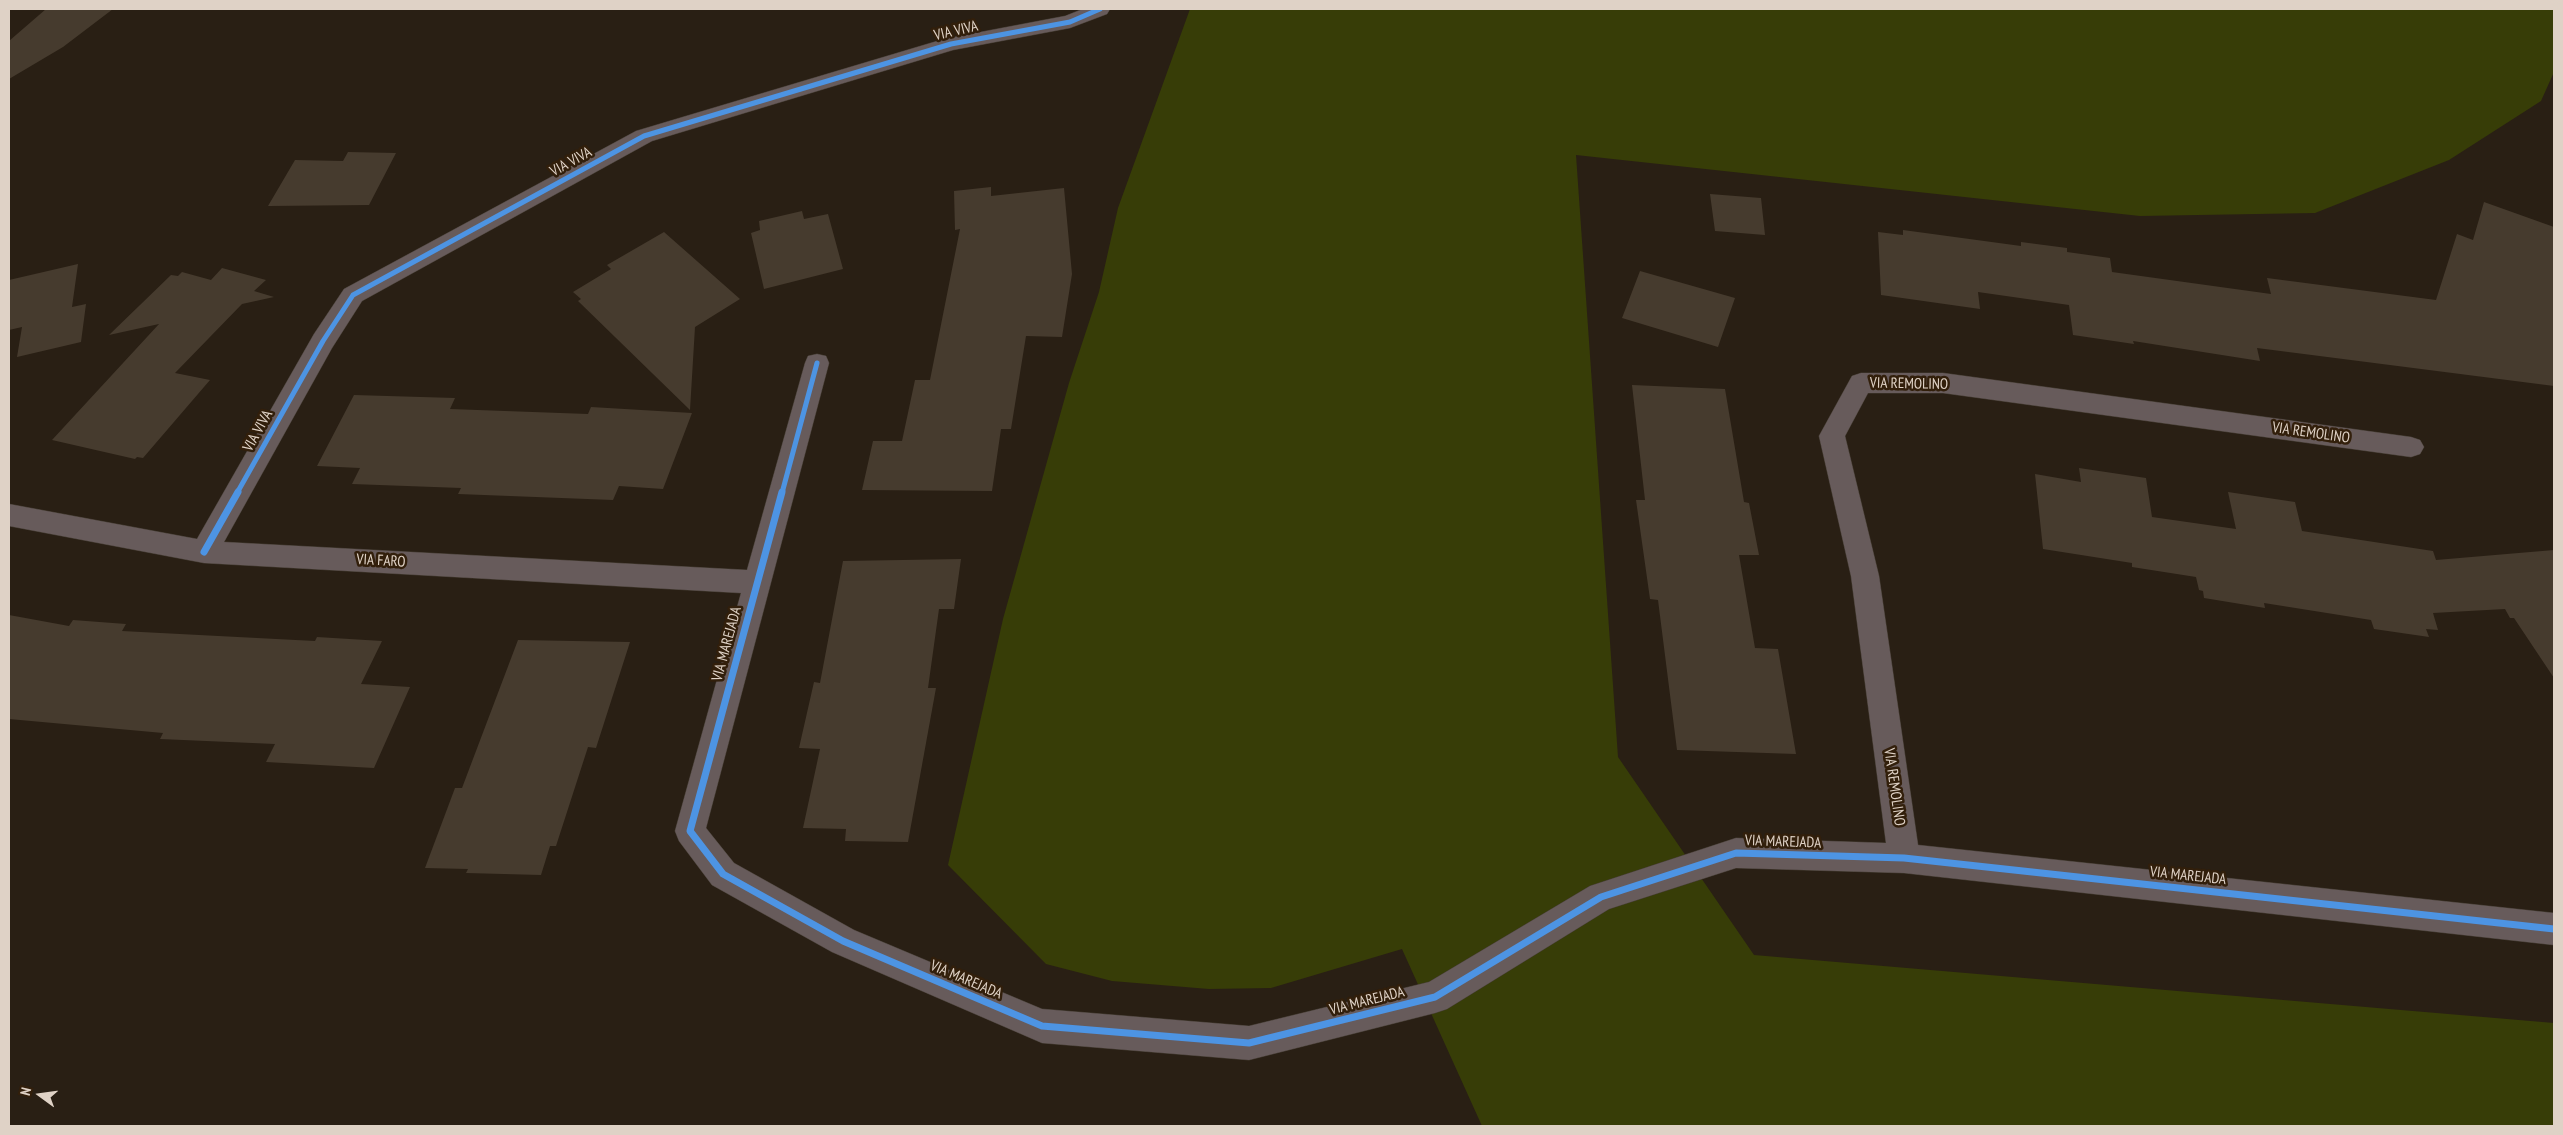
<!DOCTYPE html>
<style>
body{margin:0}
#map{position:relative;width:2563px;height:1135px;overflow:hidden;background:#291f14;font-family:"PT Sans Narrow",sans-serif}
canvas{display:block}
.frame{position:absolute;inset:0;border:10px solid #dfd2c6;pointer-events:none}
.north{position:absolute;left:15px;top:1070px;width:50px;height:50px;-webkit-text-stroke:4px #321f0b;paint-order:stroke;rotate:284deg;font-size:14px;font-weight:700;line-height:20px;text-align:center;color:#dfd2c6}
.north::after{content:'';display:block;margin:auto;width:18px;height:22px;background:#dfd2c6;clip-path:polygon(50% 0,100% 100%,50% 72%,0 100%)}
</style>
<div id="map">
<canvas width="2563" height="1135"></canvas>
<div class="frame"></div>
<div class="north">N</div>
</div>
<script>
const c = document.querySelector('canvas').getContext('2d');
c.lineJoin = 'round';
function fillPath(path, color) { c.fillStyle = color; c.fill(path, 'evenodd'); }
function trace(path, color, width, dash) { c.strokeStyle = color; c.lineWidth = width; c.lineCap = dash ? 'butt' : 'round'; c.setLineDash(dash || []); c.stroke(path); }
function write(font, color, halo, rows, align = 'center') {
  c.font = font + ' "PT Sans Narrow",sans-serif'; c.lineWidth = 5; c.setLineDash([]); c.textBaseline = 'middle'; c.strokeStyle = halo; c.fillStyle = color; for (const [text, x, y, turn = 0] of rows) {
    c.save(); c.translate(x, y); c.rotate((+turn || 0) * Math.PI / 180); c.textAlign = isNaN(turn) ? turn : align; if (halo) c.strokeText(text, 0, 0); c.fillText(text, 0, 0); c.restore();
  }
}
const green = new Path2D(`
 M 1190,9 L 2554,9 L 2554,72 L 2541,101 L 2449,160 L 2315,213 L 2140,216 L 1576,155 L 1618,757 L 1754,955 L 2554,1023 L 2554,1126 L 1482,1126 L 1402,949 L 1271,988 L 1209,989 L 1112,981 L 1046,964 L 948,865 L 1003,619 L 1069,383 L 1099,292 L 1118,208 Z`);
const building = new Path2D(`
 M 46,9 L 113,9 L 63,47 L 9,79 L 9,41 Z
 M 348,152 L 396,153 L 369,205 L 268,206 L 295,160 L 343,161 Z
 M 991,187 L 991,196 L 1064,188 L 1072,274 L 1062,337 L 1026,336 L 1011,429 L 1001,429 L 992,491 L 862,490 L 873,441 L 902,441 L 915,380 L 930,380 L 960,229 L 955,230 L 954,191 Z
 M 1710,194 L 1761,198 L 1765,235 L 1715,231 Z
 M 2484,202 L 2554,227 L 2554,386 L 2257,348 L 2260,361 L 2133,341 L 2134,344 L 2073,335 L 2069,305 L 1978,292 L 1980,309 L 1881,295 L 1878,232 L 1903,235 L 1903,230 L 2021,246 L 2021,242 L 2067,248 L 2067,252 L 2110,258 L 2112,272 L 2271,294 L 2267,278 L 2436,300 L 2457,234 L 2473,240 Z
 M 802,211 L 804,219 L 828,214 L 843,269 L 764,289 L 751,233 L 760,230 L 759,221 Z
 M 664,232 L 740,299 L 695,327 L 690,410 L 578,301 L 581,299 L 573,292 L 611,269 L 607,265 Z
 M 78,264 L 72,307 L 86,304 L 81,342 L 17,357 L 22,327 L 9,330 L 9,280 Z
 M 222,268 L 266,280 L 254,291 L 274,297 L 242,304 L 175,373 L 210,380 L 143,458 L 137,457 L 135,459 L 52,440 L 159,324 L 109,335 L 171,275 L 178,276 L 182,272 L 211,280 Z
 M 1640,271 L 1735,298 L 1718,347 L 1622,318 Z
 M 1632,385 L 1725,389 L 1744,502 L 1749,503 L 1759,555 L 1739,555 L 1755,648 L 1778,649 L 1796,754 L 1677,750 L 1658,600 L 1650,599 L 1636,500 L 1645,500 Z
 M 354,395 L 455,398 L 450,409 L 588,414 L 591,407 L 692,413 L 663,489 L 619,486 L 613,500 L 458,494 L 461,488 L 352,484 L 360,468 L 317,466 Z
 M 2079,468 L 2146,478 L 2152,517 L 2236,529 L 2228,492 L 2295,502 L 2302,531 L 2433,551 L 2436,560 L 2554,550 L 2554,678 L 2514,618 L 2510,618 L 2505,609 L 2433,613 L 2438,630 L 2426,629 L 2429,637 L 2374,629 L 2371,620 L 2264,603 L 2265,608 L 2204,598 L 2203,591 L 2199,590 L 2196,577 L 2132,567 L 2132,563 L 2043,549 L 2035,474 L 2081,482 Z
 M 961,559 L 954,609 L 939,609 L 928,688 L 936,688 L 908,842 L 845,841 L 846,829 L 803,828 L 820,749 L 799,748 L 814,682 L 820,683 L 843,561 Z
 M 9,615 L 69,626 L 73,620 L 126,624 L 122,631 L 315,641 L 317,637 L 382,641 L 361,684 L 410,687 L 374,768 L 266,762 L 275,744 L 160,739 L 163,733 L 9,719 Z
 M 518,640 L 630,642 L 596,748 L 588,747 L 556,846 L 550,846 L 541,875 L 466,873 L 468,869 L 425,868 L 455,788 L 462,788 Z`);
const street = new Path2D(`
 M 1083,9 L 1110,9 L 1107,14 L 1070,28 L 953,50 L 652,141 L 362,301 L 332,348 L 224,542 L 747,570 L 805,363 L 808,356 L 817,354 L 826,356 L 829,363 L 706,828 L 734,863 L 854,930 L 1042,1009 L 1249,1026 L 1429,982 L 1590,886 L 1736,838 L 1886,843 L 1851,576 L 1819,436 L 1852,376 L 1861,373 L 1943,373 L 2411,437 L 2420,440 L 2424,447 L 2420,454 L 2411,457 L 1943,393 L 1868,393 L 1845,436 L 1879,576 L 1918,845 L 2554,913 L 2554,945 L 1904,873 L 1736,868 L 1609,909 L 1447,1009 L 1435,1013 L 1249,1060 L 1042,1043 L 832,952 L 712,885 L 679,841 L 675,831 L 741,593 L 204,563 L 9,526 L 9,504 L 197,539 L 314,334 L 344,289 L 636,131 L 944,39 L 1065,16 Z`);
const cyclewayFar1 = new Path2D(`
 M 237,493 L 323,341 L 353,295 L 644,136 L 951,44 L 1070,22 L 1100,9
 M 782,493 L 817,363`);
const cycleway = new Path2D(`
 M 782,492 L 690,831 L 723,874 L 843,941 L 1042,1026 L 1249,1043 L 1435,997 L 1601,897 L 1736,853 L 1904,858 L 2554,929
 M 204,552 L 238,492`);
const streetNames = [
 ["VIA VIVA",956,31,-13],
 ["VIA VIVA",571,162,-29],
 ["VIA REMOLINO",1909,384,1],
 ["VIA VIVA",258,431,-61],
 ["VIA REMOLINO",2311,433,8],
 ["VIA FARO",381,561,3],
 ["VIA MAREJADA",727,644,-75],
 ["VIA REMOLINO",1894,787,82],
 ["VIA MAREJADA",1783,842,2],
 ["VIA MAREJADA",2188,876,6],
 ["VIA MAREJADA",966,980,23],
 ["VIA MAREJADA",1367,1001,-14]
];
fillPath(green, '#373d07');
fillPath(building, '#463b2e');
trace(street, '#443c32', 1);
fillPath(street, '#675b5b');
trace(cyclewayFar1, '#4d94e3', 5);
trace(cycleway, '#4d94e3', 7);
write('15px', '#dfd2c6', '#321f0b', streetNames);
</script>
